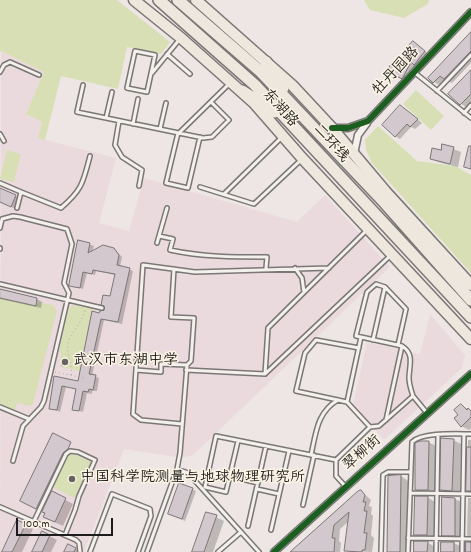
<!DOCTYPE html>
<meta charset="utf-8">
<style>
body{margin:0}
#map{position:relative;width:471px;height:552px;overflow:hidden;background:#eee6e4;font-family:Dekko,sans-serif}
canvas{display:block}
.scale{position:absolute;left:16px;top:518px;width:97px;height:18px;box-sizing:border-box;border:2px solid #1c1c1c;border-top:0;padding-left:5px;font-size:12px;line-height:14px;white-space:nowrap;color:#1c1c1c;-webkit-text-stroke:3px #fcf5e5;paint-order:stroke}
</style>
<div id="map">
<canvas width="471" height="552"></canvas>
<div class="scale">100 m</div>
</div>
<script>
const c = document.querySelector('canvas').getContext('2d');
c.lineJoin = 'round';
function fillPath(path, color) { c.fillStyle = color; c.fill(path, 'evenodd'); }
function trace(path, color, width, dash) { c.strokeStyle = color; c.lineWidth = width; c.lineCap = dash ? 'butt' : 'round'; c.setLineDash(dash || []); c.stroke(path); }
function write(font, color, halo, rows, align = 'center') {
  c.font = font + ' Dekko,"LXGW WenKai TC",sans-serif'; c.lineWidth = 3; c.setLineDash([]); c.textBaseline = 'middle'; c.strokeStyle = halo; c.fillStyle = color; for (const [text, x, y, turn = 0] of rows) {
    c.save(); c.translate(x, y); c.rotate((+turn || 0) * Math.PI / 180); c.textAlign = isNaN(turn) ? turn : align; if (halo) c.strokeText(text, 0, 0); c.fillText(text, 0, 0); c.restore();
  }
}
const built = new Path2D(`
 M 1,51 L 44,72 L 26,114 L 42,122 L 38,138 L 116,158 L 99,223 L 129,231 L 144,178 L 297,222 L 325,195 L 390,267 L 193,455 L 183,458 L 124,449 L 84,552 L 0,552 Z
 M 430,314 L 465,355 L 462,368 L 384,440 L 353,404 L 367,342 L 420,354 Z`);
const green = new Path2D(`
 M 0,0 L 117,0 L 170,42 L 161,54 L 127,47 L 118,89 L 61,76 L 45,140 L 38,138 L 42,122 L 26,114 L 44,72 L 1,51 L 0,52 Z
 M 364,0 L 429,0 L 428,4 L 404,18 L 370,10 Z
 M 416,90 L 444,116 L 431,130 L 403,104 Z
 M 378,126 L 417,161 L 455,166 L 471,175 L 471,273 L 372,163 L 366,150 L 365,140 Z
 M 7,150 L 21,154 L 14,182 L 0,179 Z
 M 0,289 L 37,298 L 37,302 L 53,305 L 57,311 L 33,404 L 30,406 L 17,403 L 15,411 L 0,404 Z
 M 74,305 L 93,309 L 80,371 L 62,367 L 60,361 L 61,352 L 59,351 L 68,308 Z
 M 71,453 L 92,462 L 75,498 L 52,487 L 67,456 Z`);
const shadow = new Path2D(`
 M 471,34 L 471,63 L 452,83 L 447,80 L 441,86 L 434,82 Z
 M 413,42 L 430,55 L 419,67 L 416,65 L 407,81 L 389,70 L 397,66 L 409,52 Z
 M 471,71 L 471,106 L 468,109 L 449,94 Z
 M 405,109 L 422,123 L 415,129 L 411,127 L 400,139 L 395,136 Z
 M 443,145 L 461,152 L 458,167 L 438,162 L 431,158 L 441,151 Z
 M 0,189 L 21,199 L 16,209 L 0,202 Z
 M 79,241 L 94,246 L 92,252 L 113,248 L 122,257 L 120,266 L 133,271 L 122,324 L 104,320 L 92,376 L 99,378 L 97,391 L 92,391 L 92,394 L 87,393 L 83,412 L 73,409 L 77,389 L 66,387 L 60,412 L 50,408 L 55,377 L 78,382 L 100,314 L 105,311 L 110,298 L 115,275 L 96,271 L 95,275 L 87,273 L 83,289 L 70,285 Z
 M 0,291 L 37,299 L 42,302 L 41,308 L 0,299 Z
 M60.5 364a2.5 2.5 0 1 1 5 0a2.5 2.5 0 1 1-5 0Z
 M 461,405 L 471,411 L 471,428 L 469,430 L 461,426 L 459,415 Z
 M 53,435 L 71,443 L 64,453 L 37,508 L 22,501 Z
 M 453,440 L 461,444 L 460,494 L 449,494 L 441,490 Z
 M 468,440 L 471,440 L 471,493 L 467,490 Z
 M 428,442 L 436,446 L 435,494 L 423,494 L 416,490 Z
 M 401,476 L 408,481 L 407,552 L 388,552 Z
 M 192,489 L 196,491 L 185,521 L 169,514 Z
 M 361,491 L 371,500 L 369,506 L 372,507 L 371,514 L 373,516 L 371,535 L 374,538 L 372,552 L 345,551 L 349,521 L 340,529 L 339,541 L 341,543 L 340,552 L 292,552 Z
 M 52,493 L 73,504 L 63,526 L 52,521 L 46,513 Z
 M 427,497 L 435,502 L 434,539 L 423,539 L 415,535 Z
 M 443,498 L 455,499 L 463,503 L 462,539 L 450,539 L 443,535 Z
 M 468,498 L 471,498 L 471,538 L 467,535 Z
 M 207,513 L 224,521 L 213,552 L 193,552 Z
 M 25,525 L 33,529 L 22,552 L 3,552 Z
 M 42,532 L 57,540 L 51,552 L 33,552 Z
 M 427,542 L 435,547 L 435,552 L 415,552 Z
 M 442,543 L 454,543 L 462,547 L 461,552 L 442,552 Z
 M 69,545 L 76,549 L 81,552 L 65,552 Z`);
const building = new Path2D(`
 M 471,32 L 471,51 L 444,79 L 440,76 L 433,83 L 428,78 Z
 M 413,41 L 425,51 L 414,65 L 411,62 L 402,79 L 387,71 L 392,62 L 397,65 L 408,52 L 405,50 Z
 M 471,70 L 471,94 L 460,105 L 448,94 Z
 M 400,105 L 418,119 L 410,127 L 407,124 L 395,137 L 382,125 Z
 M 442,144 L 454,147 L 450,164 L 430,159 L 432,148 L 441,150 Z
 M 469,146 L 471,146 L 471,169 L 464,167 Z
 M 0,188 L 16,195 L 11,207 L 0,202 Z
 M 78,240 L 90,243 L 88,253 L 103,245 L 114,248 L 119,255 L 117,265 L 130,268 L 118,322 L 101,319 L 89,374 L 96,375 L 93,390 L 89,389 L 88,392 L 83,391 L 79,411 L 72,410 L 76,389 L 62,386 L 57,410 L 49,409 L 54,376 L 78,381 L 92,311 L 99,313 L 100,311 L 104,310 L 104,306 L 101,305 L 103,295 L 110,296 L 115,274 L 93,270 L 92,274 L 83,272 L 80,288 L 69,286 Z
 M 0,289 L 37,298 L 36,306 L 0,298 Z
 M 461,404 L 467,410 L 468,408 L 471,411 L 471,417 L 461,427 L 454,418 L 458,415 L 454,410 Z
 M 53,433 L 71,442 L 68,449 L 63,453 L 36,509 L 20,501 Z
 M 441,438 L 454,439 L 452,491 L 440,490 Z
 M 421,441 L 429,441 L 428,490 L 415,490 L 415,443 Z
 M 467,447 L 471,447 L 471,491 L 466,491 Z
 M 401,475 L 400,552 L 387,552 L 388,476 Z
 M 179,483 L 193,488 L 182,519 L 168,514 Z
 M 361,490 L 365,495 L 363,502 L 366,502 L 364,511 L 367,511 L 364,533 L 367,533 L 365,550 L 362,550 L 362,552 L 344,551 L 349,512 L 334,525 L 332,538 L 335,538 L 334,552 L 290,552 L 358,491 Z
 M 52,491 L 66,498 L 55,522 L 43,517 L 45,513 L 42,512 Z
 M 415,496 L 428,496 L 427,535 L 414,535 Z
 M 442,497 L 455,498 L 455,536 L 442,536 Z
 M 206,512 L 217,515 L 204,552 L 192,552 Z
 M 17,520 L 26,524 L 12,552 L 2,552 Z
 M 42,531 L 50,535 L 42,552 L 32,552 Z
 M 414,541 L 428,541 L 427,552 L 414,552 Z
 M 441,542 L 454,542 L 454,552 L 441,552 Z
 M 466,542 L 471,542 L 471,552 L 466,552 Z
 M 68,544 L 76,548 L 74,552 L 64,552 Z`);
const path = new Path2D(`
 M 55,372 L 84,378
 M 71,375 C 73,364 66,355 68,344 C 69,334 82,324 85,310`);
const lane = new Path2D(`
 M 135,51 L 155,55 L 147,92 L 127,88 Z
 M 167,54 L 190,74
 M 0,72 L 4,65 L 10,62 L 39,75
 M 414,72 L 471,118
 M 152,73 L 179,40
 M 83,85 L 77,112 L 203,138 L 212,137 L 229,120 L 211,102
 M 437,91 L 471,55
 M 464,113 L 471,105
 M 106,118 L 112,92
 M 119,121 L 115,145 L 122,157 L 142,170 L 139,186
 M 133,124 L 138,99
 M 160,129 L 166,103
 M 178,133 L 166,183 L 188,188 L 200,137
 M 179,133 L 229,84
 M 0,134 L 4,141
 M 0,183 L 21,192 L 17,208
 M 200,187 L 254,204 L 302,159
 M 21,192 L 61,208 C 82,190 83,183 90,156
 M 224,194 L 281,138
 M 0,228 L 2,219 L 13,216 L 20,217 L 67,229 L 72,244 L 64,283 L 69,293 L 44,401 L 41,407 L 23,426 L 13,461
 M 159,236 L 173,239 L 170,250 C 202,257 234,257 267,257 L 266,268
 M 157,243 L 167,208
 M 0,248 L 0,249
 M 295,268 L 302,278 L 304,292
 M 174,269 L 171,317 L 194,318 L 191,361 L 187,365
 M 0,284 L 102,308
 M 361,337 L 356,336 L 367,292 L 376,284 L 385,287 L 406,309 L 398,345
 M 373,340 L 385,287
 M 136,370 L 161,372 L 161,364 L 187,365 L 180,453 L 177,469 L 147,552
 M 186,370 L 265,374 L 391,255
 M 265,374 L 268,328 L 367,230
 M 347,402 L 296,391 L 305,353 L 316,340 L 359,348
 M 0,407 L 29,419
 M 386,420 L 402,346
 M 182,424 L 141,420 L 133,414 L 143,265 L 195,272 L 329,268
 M 370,427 L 347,402 L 361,337 L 402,346 C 415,354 409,366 409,378 C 409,384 411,390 413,396
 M 238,441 L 226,492 L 205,487 L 216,436 L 336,460
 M 311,455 C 316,433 317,412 338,400
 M 177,469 L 188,473 L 259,552
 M 230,476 L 258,483
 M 346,487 L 336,476 L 336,460 L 370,427 L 379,426 L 413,396 L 427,413
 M 257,489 L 279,494
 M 410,493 L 471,494
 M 303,505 L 314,455
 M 0,507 L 76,540 L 79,543 L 80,552
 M 34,521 L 66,454 L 70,451 L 78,452 L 95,460 L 79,496 L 75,510 L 65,535
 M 248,526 L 266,446
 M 271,530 L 289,451
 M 408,538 L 471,539
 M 90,552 L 112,494 L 150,509 L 151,516 L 138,552
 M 218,552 L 241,532
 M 381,552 L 383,475 L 388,472 L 410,472
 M 408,552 L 412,442 C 423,432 456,434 471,434
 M 436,552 L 438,435
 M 462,552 L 464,434`);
const street = new Path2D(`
 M 332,128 L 348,128 L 368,121 L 471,12
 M 354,154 L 358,135 L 367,123
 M 274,552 L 471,374`);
const primary = new Path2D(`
 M 134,0 L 181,38 L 254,103 L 302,158 L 471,339
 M 196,0 L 292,85 L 332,128 L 386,192 L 471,285`);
const highway = new Path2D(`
 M 159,0 L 255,85 L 471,317
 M 178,0 L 260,71 L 385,203 L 471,300
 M 266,62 L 283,88
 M 242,91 L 275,112`);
const cycleway = new Path2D(`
 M 332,128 L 348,128 L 368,121 L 471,12
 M 274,552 L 471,374`);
const markers = [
 [65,362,4,"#666362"],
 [72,479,4,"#666362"]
];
const streetNames = [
 ["牡丹园路",397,72,-47],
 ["东湖路",279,109,48],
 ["二环线",330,144,48],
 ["翠柳街",363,454,-42]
];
const poiNames = [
 ["武汉市东湖中学",73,362],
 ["中国科学院测量与地球物理研究所",80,479]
];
fillPath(built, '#ebdadd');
fillPath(green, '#d8dfb5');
fillPath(shadow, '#0003');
fillPath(building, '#d4c8cf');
trace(building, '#7a7776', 1);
trace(lane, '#7a7776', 6);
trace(street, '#7a7776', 9);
trace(primary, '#7a7776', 13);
trace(highway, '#7a7776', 14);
trace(path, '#aaa7a4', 1, [1, 3]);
trace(lane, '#f4f0eb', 3);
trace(street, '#f4f0eb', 6);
trace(primary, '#ede7de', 10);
trace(highway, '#ede7de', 11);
trace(cycleway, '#1b5e20', 6);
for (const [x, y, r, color] of markers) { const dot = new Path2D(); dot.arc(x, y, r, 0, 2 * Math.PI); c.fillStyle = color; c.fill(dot); trace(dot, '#fcf5e5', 1.5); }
write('15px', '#1c1c1c', '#fcf5e5', streetNames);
write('15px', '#1c1c1c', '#fcf5e5', poiNames, 'left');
</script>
